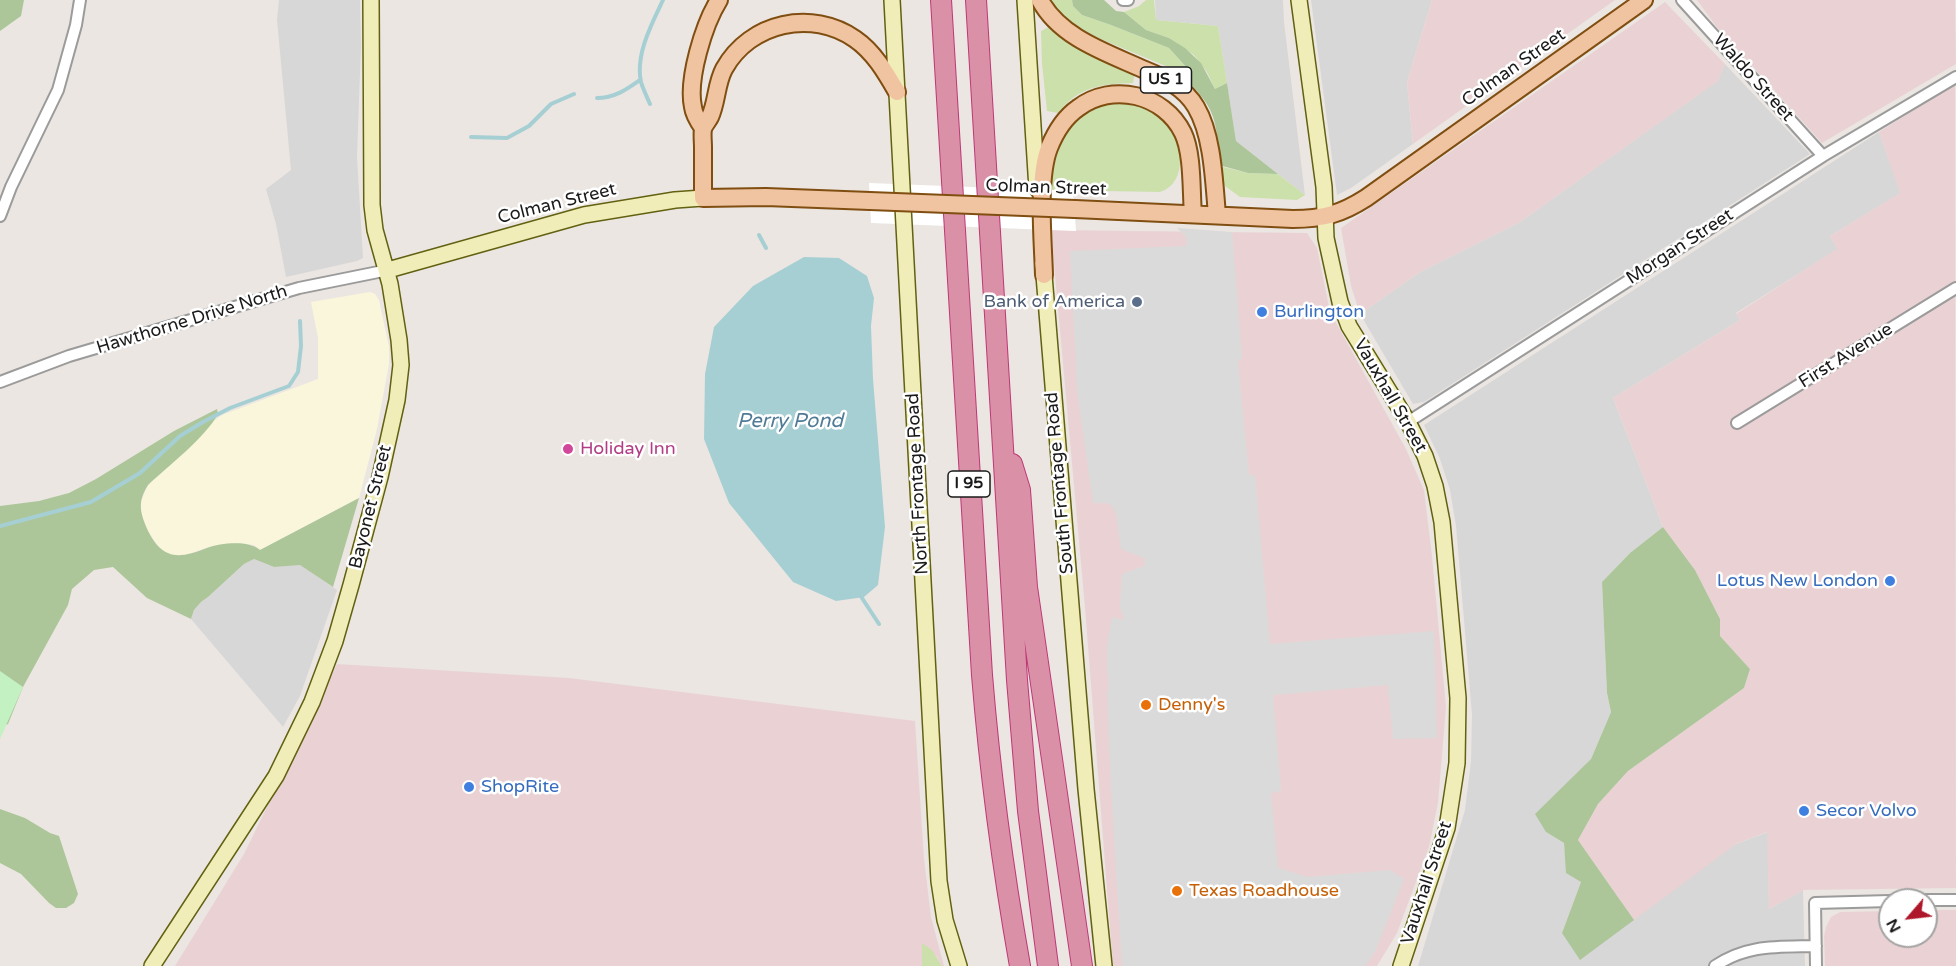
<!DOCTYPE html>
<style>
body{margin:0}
#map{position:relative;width:1956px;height:966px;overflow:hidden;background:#ebe6e1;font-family:"Varela Round",sans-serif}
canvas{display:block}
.north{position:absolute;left:1878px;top:888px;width:60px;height:60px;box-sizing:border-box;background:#fff;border:2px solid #a3a3a3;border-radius:50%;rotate:242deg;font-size:16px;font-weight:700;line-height:24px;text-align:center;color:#1a1a1a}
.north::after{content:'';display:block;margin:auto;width:21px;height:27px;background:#ae1729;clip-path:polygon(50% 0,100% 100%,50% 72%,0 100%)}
</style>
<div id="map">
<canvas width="1956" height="966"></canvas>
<div class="north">N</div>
</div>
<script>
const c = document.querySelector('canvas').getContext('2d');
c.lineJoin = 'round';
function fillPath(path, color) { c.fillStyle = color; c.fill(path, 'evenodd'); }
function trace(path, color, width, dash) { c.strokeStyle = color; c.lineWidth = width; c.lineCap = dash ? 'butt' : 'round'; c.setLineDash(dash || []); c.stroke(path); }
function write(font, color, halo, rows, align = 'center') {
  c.font = font + ' "Varela Round",sans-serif'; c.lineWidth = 5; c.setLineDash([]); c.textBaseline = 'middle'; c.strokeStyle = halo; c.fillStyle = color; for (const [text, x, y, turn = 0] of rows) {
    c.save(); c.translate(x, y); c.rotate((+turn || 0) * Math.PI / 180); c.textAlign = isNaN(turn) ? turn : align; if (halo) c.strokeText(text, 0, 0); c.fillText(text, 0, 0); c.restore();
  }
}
const residential = new Path2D(`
 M 279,0 L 360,0 L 361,45 L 357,157 L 363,258 L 357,261 L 286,277 L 276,224 L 266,189 L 291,170 L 277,20 Z
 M 1155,0 L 1283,0 L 1284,22 L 1305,195 L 1236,141 L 1218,26 L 1156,20 Z
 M 1311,0 L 1432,0 L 1407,82 L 1413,144 L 1351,188 L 1337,195 Z
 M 1725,64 L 1810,154 L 1424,402 L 1413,404 L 1360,314 L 1420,272 L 1520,222 L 1717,81 Z
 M 1879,132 L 1901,193 L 1830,236 L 1838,249 L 1736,313 L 1740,320 L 1613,398 L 1663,527 L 1630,553 L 1602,582 L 1607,693 L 1611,712 L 1591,759 L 1572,779 L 1546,832 L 1564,843 L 1565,854 L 1581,882 L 1562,933 L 1736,844 L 1768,832 L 1769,909 L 1803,890 L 1805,966 L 1418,966 L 1465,810 L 1471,761 L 1472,715 L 1456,526 L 1450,490 L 1440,459 L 1424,425 Z
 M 254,559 L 274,567 L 299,564 L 337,590 L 300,696 L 283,727 L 191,619 L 194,610 L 201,602 L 208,597 L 244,564 Z`);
const commercial = new Path2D(`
 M 1432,0 L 1615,0 L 1413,144 L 1407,82 Z
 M 1697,0 L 1955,0 L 1956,64 L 1822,143 L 1716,26 Z
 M 1665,2 L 1725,64 L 1718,81 L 1520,222 L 1420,272 L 1360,314 L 1351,286 L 1341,228 Z
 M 1955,84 L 1956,888 L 1804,890 L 1769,909 L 1767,832 L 1736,844 L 1634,920 L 1578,840 L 1598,804 L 1628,771 L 1744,688 L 1750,669 L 1720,636 L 1720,619 L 1695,570 L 1663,527 L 1613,398 L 1740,320 L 1736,314 L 1837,249 L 1830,236 L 1900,193 L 1879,132 Z
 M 1051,230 L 1307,233 L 1317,248 L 1330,312 L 1406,449 L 1424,490 L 1432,556 L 1446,707 L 1438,803 L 1429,847 L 1397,933 L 1377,966 L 1113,966 L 1085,608 Z
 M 337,664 L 569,678 L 915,721 L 924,859 L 931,917 L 944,966 L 942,966 L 937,957 L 922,943 L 922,966 L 175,966 L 244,854 Z
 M 1926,910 L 1956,910 L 1956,966 L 1825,966 L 1824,936 L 1826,927 L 1831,917 L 1840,912 L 1890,911 L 1890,936 L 1926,936 Z`);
const education = new Path2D(`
 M 370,292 L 375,294 L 379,300 L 389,347 L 389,364 L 377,429 L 359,498 L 260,550 L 254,545 L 236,543 L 209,547 L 183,556 L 174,556 L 165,552 L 158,546 L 147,530 L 141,513 L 140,503 L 148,485 L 181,455 L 211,423 L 222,415 L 318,379 L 318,338 L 311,302 Z`);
const grass = new Path2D(`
 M 1051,0 L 1072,0 L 1073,6 L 1082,15 L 1111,25 L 1169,48 L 1188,69 L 1187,81 L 1173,69 L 1103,40 L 1075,26 L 1057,8 Z
 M 1146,0 L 1154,0 L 1156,20 L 1218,26 L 1227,83 L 1215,89 L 1207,72 L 1194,55 L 1169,38 L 1146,30 L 1124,12 L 1139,6 Z
 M 1051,26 L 1135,71 L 1133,83 C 1102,84 1079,86 1058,113 L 1047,111 L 1042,64 L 1041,31 Z
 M 1120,99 C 1137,104 1152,108 1165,121 C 1183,139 1189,183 1160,192 L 1049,190 C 1053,164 1060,126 1084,111 C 1094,105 1109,103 1120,99 Z
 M 1219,166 L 1248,173 L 1278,174 L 1305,195 L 1297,200 L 1240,197 L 1225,186 L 1220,175 Z
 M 922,943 L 932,950 L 942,966 L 922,966 Z`);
const forest = new Path2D(`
 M 0,0 L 24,0 L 21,16 L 0,31 Z
 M 1072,0 L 1104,0 L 1116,11 L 1124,12 L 1146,30 L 1169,38 L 1185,48 L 1201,63 L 1215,89 L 1227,83 L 1236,141 L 1278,174 L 1248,173 L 1219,165 C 1216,125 1219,111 1187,81 L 1188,69 L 1169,48 L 1111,25 L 1082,15 L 1073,6 Z
 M 217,409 L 218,414 C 205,438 168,466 148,485 C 139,499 139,509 145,524 C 159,558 175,561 207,548 C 221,543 248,540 260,550 L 359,498 L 333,587 L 300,565 L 274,567 L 254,559 L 244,564 L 208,597 L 201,602 L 194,610 L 191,619 L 147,598 L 113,567 L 94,570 L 72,589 L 68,605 L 23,687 L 8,724 L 0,727 L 0,506 L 39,501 L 69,493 L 96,479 L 174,431 Z
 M 1663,527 L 1695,570 L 1720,619 L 1720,636 L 1750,669 L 1744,688 L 1628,771 L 1598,804 L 1578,840 L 1634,920 L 1580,960 L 1562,933 L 1581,882 L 1566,873 L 1564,843 L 1546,832 L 1535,814 L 1591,759 L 1611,712 L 1607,693 L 1602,582 L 1630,553 Z
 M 0,809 L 25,818 L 50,833 L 59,836 L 78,894 L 74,903 L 66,908 L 56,908 L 49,903 L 21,874 L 0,863 Z`);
const park = new Path2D(`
 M 0,671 L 23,687 L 0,739 Z`);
const parking = new Path2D(`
 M 1177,228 L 1232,232 L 1242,358 L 1238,361 L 1249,475 L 1255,475 L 1270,644 L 1434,631 L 1437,738 L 1393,739 L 1388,685 L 1273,695 L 1281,791 L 1271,793 L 1278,868 L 1308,877 L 1390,870 L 1404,879 L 1375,952 L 1365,966 L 1122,966 L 1111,789 L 1107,693 L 1109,687 L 1107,669 L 1107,646 L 1112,617 L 1123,620 L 1123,617 L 1120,608 L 1122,574 L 1144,566 L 1145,563 L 1144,558 L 1121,549 L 1116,513 L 1112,506 L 1107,503 L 1093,503 L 1077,390 L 1070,251 L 1185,246 L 1187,242 L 1185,236 Z`);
const water = new Path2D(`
 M 804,257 L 839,258 L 867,276 L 874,298 L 871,326 L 873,379 L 885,527 L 878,585 L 864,597 L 836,601 L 793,582 L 729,503 L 704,439 L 705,374 L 714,327 L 753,286 Z`);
const pier = new Path2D(`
 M 869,183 L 1073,191 L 1076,231 L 871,223 Z`);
const stream = new Path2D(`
 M 597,98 C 615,98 627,89 640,80
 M 650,104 C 647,97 643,89 641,82 C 635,55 652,23 663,0
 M 471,137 L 507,138 L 529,126 L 551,104 L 574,94
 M 759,235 L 766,248
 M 0,526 L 91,502 L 140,473 L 180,436 L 203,422 L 230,408 L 289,386 L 298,372 L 301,346 L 300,321
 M 860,595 L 879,624`);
const street = new Path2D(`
 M 1123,0 L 1128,0
 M 1682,0 L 1823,156
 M 0,216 L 11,187 L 58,90 L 76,25 L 80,0
 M 0,382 L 69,356 L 265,298 L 299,288 L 388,270
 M 1408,422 L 1823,156 L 1956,77
 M 1737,423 L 1956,288
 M 1926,900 L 1956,900
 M 1715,966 C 1748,944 1778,947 1816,946
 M 1816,966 L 1815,903 L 1890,901`);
const secondary = new Path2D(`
 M 892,0 L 939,881 L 945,920 L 959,966
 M 1025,0 L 1037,189
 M 1299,0 L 1324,187 L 1326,238 L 1340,302 L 1349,326 L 1408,422 L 1425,456 L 1435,486 L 1442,522 L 1458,698 L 1457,763 L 1447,828 L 1401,966
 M 1043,263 L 1086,789 L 1104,966
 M 388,270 L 584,215 L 675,200 L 703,198
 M 152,966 L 276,776 L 312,702 L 335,641 L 351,585 L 380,477 L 397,400 L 401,365 L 399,340 L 390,284 L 375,230 L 372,205 L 371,0`);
const primary = new Path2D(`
 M 1040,0 C 1060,38 1108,53 1145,70 C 1165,78 1185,88 1196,107 C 1213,136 1214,182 1217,215
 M 703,128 C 698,121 694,115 693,107 C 687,79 704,24 719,0
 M 870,201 L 766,197 L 703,198 C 703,181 703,164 703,147 C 703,142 702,134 703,129 C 704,125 708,121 710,117 C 717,102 716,84 724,69 C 750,22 812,9 855,39 C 874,52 886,73 897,92
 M 1075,209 L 1293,219 C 1323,219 1341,214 1366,198 L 1644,0
 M 1044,275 C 1043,240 1037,179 1049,148 C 1055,133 1065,117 1078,108 C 1112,82 1164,94 1183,133 C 1193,154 1191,190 1193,214`);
const highway = new Path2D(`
 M 941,0 L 982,675 C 990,773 1003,870 1020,966
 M 976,0 L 1017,680 L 1028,811 L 1048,966
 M 1012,464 L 1020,490 L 1027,587 L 1082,966`);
const primaryBridge = new Path2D(`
 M 870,201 L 1075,209`);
const markers = [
 [1137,302,6,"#5c6f8a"],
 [1262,312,6,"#3f7fe0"],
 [568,449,6,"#d1479c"],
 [1890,581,6,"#3f7fe0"],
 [1146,705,6,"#e8710a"],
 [469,787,6,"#3f7fe0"],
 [1804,811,6,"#3f7fe0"],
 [1177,891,6,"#e8710a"]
];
const shields = [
 [1166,80,51],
 [969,484,42]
];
const shieldNames = [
 ["US 1",1166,80],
 ["I 95",969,484]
];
const streetNames = [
 ["Colman Street",1514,68,-35],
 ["Waldo Street",1753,78,48],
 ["Colman Street",1046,188,2],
 ["Colman Street",557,204,-14],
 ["Morgan Street",1680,247,-33],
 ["Hawthorne Drive North",192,320,-17],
 ["First Avenue",1846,356,-32],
 ["Vauxhall Street",1390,396,60],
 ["South Frontage Road",1060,483,-95],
 ["North Frontage Road",918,484,-93],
 ["Bayonet Street",371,507,-76],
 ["Vauxhall Street",1427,883,-72]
];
const serviceNames = [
 ["Bank of America",1125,302]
];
const shopNames = [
 ["Burlington",1274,312],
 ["Lotus New London",1878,581,"right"],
 ["ShopRite",481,787],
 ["Secor Volvo",1816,811]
];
const hotelNames = [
 ["Holiday Inn",580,449]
];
const foodNames = [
 ["Denny's",1158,705],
 ["Texas Roadhouse",1189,891]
];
const waterNames = [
 ["Perry Pond",790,422]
];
fillPath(residential, '#d8d7d8');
fillPath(commercial, '#ead2d4');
fillPath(education, '#faf6db');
fillPath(grass, '#cce0ac');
fillPath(forest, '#acc69a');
fillPath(park, '#c3f1c1');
fillPath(parking, '#dadada');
fillPath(water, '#a6cfd4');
fillPath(pier, '#fff');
trace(stream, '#a6cfd4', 4);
trace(street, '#9b9b9b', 14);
trace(secondary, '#626111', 18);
trace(primary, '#804e11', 20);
trace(highway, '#bf3876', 22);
trace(street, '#fff', 10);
trace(secondary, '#f0edb9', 15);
trace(primary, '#f0c4a1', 16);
trace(highway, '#da91a7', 20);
trace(primaryBridge, '#804e11', 20, []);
trace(primaryBridge, '#f0c4a1', 16);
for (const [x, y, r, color] of markers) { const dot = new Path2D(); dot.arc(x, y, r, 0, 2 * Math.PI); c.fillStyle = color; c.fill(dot); trace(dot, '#fff', 2); }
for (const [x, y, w] of shields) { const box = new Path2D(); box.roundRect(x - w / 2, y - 13, w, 26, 4.5); c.fillStyle = '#fff'; c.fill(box); trace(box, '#1a1a1a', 1.5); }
write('bold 16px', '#1a1a1a', null, shieldNames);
write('18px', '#1a1a1a', '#fff', streetNames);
write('18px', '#4e5e75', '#fff', serviceNames, 'right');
write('18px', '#366cbe', '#fff', shopNames, 'left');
write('18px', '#b23c85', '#fff', hotelNames, 'left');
write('18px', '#c56008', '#fff', foodNames, 'left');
write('italic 20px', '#507b96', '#fff', waterNames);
</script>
